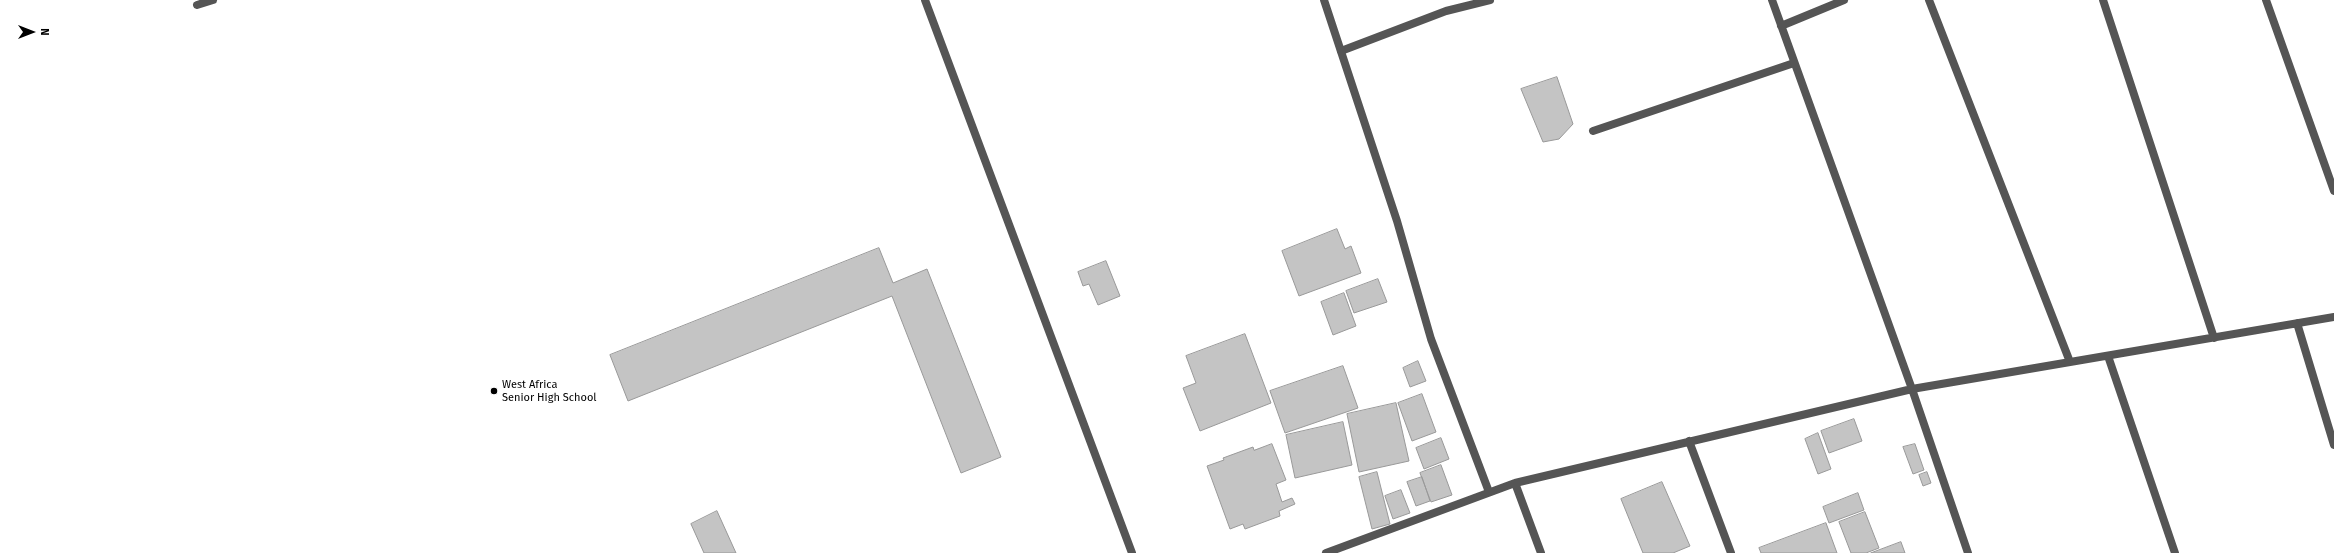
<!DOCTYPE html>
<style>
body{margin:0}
#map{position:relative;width:2334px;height:553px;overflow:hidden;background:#fff;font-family:"Fira Sans",sans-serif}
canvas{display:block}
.north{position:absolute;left:12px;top:12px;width:40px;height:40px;-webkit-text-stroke:3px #fff;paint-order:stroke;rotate:90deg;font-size:11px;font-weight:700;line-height:16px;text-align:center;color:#000}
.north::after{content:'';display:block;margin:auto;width:14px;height:18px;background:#000;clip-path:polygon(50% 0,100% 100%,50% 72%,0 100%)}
</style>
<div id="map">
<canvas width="2334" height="553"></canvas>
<div class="north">N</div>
</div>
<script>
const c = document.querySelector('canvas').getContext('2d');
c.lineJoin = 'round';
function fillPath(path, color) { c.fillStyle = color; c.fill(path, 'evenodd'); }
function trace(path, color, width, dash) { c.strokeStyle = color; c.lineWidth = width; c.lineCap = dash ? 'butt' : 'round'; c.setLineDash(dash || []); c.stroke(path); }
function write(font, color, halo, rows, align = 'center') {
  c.font = font + ' "Fira Sans",sans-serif'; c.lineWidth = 3; c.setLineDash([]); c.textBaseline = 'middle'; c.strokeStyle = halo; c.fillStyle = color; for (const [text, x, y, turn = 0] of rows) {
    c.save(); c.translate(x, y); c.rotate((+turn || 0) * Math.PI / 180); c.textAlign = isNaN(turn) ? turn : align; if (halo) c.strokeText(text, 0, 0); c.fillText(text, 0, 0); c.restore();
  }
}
const building = new Path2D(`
 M 1557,77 L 1573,124 L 1559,139 L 1543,142 L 1521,89 Z
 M 1337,229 L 1345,249 L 1351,246 L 1361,273 L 1299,296 L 1282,251 Z
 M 879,248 L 893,283 L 927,269 L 1001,457 L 961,473 L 892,296 L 628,401 L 610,355 Z
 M 1106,261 L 1120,296 L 1098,305 L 1089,284 L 1083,286 L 1078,272 Z
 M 1378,279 L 1387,302 L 1354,313 L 1346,291 Z
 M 1344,293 L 1356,326 L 1333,335 L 1321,302 Z
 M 1245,334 L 1271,403 L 1200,431 L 1183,388 L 1196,383 L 1186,356 Z
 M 1418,361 L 1426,381 L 1410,387 L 1403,368 Z
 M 1343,366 L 1358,408 L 1285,433 L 1270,391 Z
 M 1422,394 L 1436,432 L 1412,441 L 1398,403 Z
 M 1396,403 L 1409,461 L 1359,472 L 1347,414 Z
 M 1854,419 L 1862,441 L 1829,453 L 1821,431 Z
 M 1343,422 L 1352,465 L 1295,478 L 1286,435 Z
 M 1818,433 L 1831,469 L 1818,474 L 1805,439 Z
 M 1441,438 L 1449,459 L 1424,469 L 1416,448 Z
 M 1272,444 L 1286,480 L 1276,484 L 1282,502 L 1292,498 L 1295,504 L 1279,511 L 1280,516 L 1245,529 L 1243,524 L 1230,529 L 1207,466 L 1224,460 L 1223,458 L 1253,447 L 1254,450 Z
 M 1915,444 L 1924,470 L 1913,474 L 1903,447 Z
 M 1441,465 L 1452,495 L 1431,502 L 1420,473 Z
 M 1377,472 L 1390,524 L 1372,529 L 1359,477 Z
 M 1927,472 L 1931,483 L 1923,486 L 1919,475 Z
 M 1422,477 L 1430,501 L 1416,506 L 1407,482 Z
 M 1662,482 L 1690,546 L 1673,553 L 1643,553 L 1621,499 Z
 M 1401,490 L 1410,513 L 1393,519 L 1385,496 Z
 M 1858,493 L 1864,510 L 1829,523 L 1823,507 Z
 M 717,511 L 736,553 L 704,553 L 691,524 Z
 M 1865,512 L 1879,548 L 1866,553 L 1851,553 L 1839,522 Z
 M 1826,523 L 1837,553 L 1761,553 L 1759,548 Z
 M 1901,542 L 1905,553 L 1871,553 Z`);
const lane = new Path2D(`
 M 1341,51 L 1446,11 L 1490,0
 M 1593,131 L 1794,63`);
const street = new Path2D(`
 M 925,0 L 1132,553
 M 1324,0 L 1397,221 L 1431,339 L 1489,492
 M 1772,0 L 1912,389 L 1968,553
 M 1929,0 L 2070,362
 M 2103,0 L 2214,338
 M 2266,0 L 2334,191
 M 197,5 L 213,0
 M 1781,26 L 1844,0
 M 2297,323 L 2334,445
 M 2108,356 L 2175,553
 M 1689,441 L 1731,553
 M 1515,483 L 1541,553
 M 1326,553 L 1515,483 L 1912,389 L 2334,317`);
const markers = [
 [494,391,4,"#000"]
];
const poiNames = [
 ["West Africa",502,385],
 ["Senior High School",502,398]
];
fillPath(building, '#c4c4c4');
trace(building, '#999', 1);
trace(lane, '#555', 8);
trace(street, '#555', 8);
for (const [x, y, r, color] of markers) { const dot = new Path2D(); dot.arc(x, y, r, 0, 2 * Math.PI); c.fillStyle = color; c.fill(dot); trace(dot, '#fff', 1.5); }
write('11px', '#000', '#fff', poiNames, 'left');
</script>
